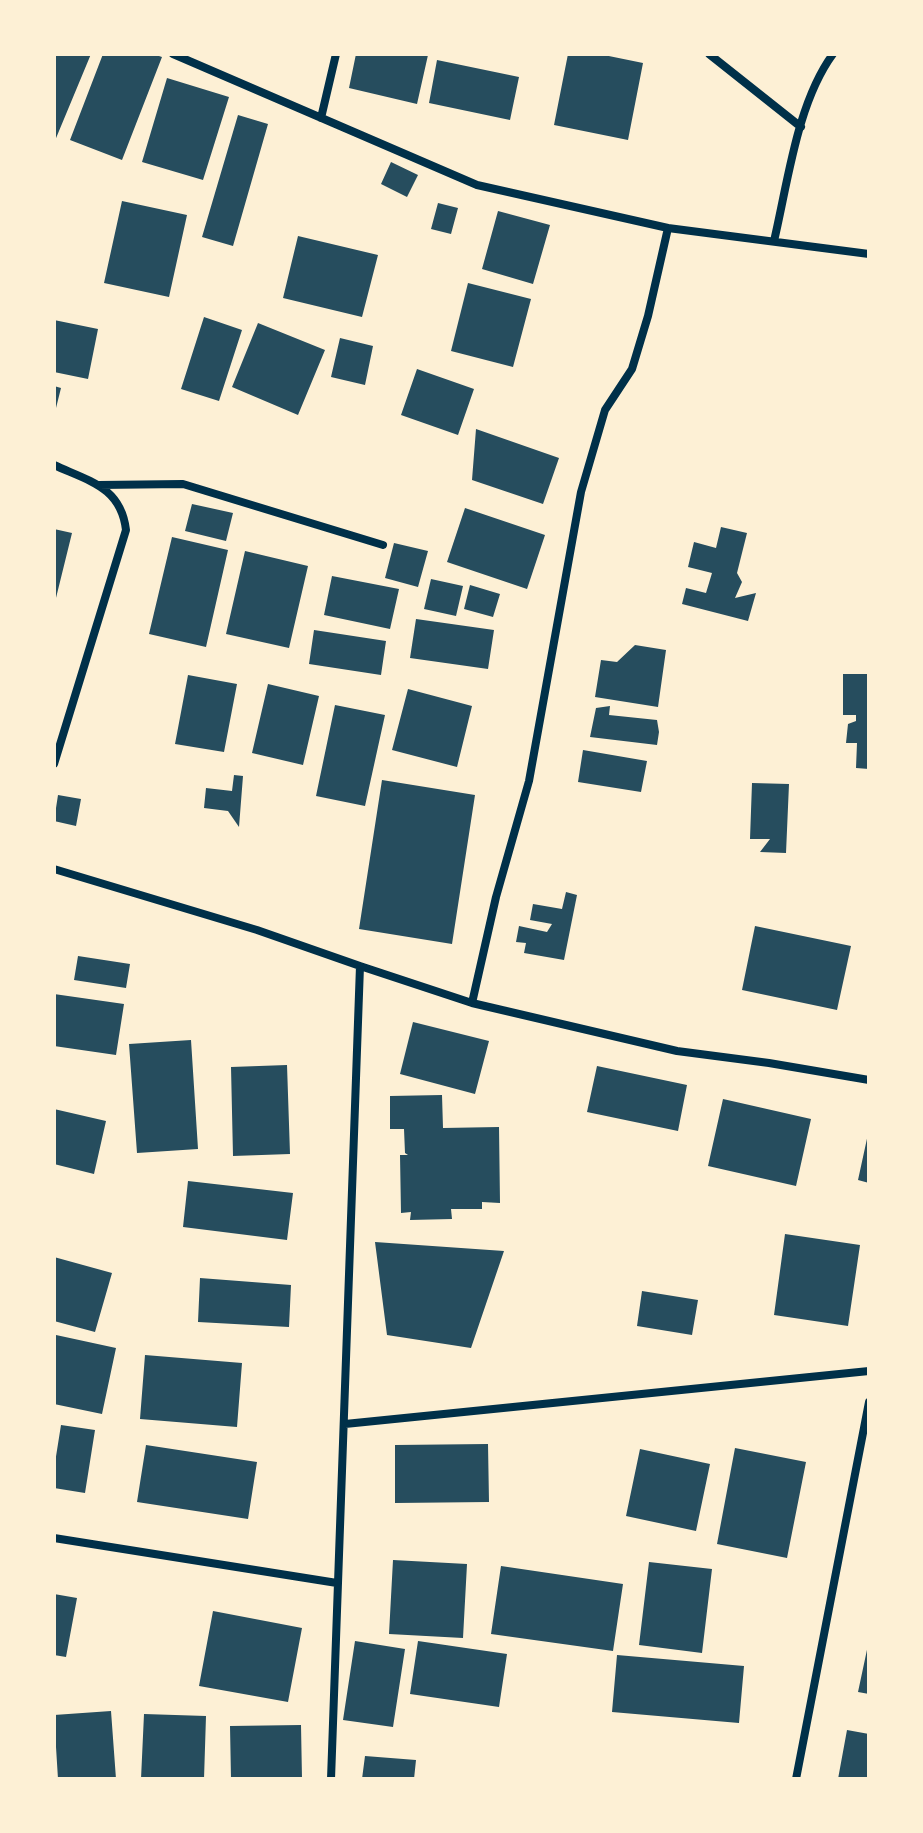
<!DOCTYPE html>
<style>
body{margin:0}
#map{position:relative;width:923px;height:1833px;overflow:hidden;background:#fdf0d5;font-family:Arial,sans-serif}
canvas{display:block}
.frame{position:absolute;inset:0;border:56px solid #fdf0d5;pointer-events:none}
</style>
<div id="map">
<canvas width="923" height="1833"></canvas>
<div class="frame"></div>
</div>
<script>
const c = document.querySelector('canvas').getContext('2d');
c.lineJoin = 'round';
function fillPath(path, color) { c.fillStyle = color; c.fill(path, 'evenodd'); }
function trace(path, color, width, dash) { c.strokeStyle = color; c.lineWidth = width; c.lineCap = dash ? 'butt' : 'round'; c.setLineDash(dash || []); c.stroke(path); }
const building = new Path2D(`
 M 54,54 L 91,54 L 54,143 Z
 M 103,54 L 153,54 L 162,57 L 122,160 L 70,140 Z
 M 356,54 L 428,55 L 417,104 L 349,88 Z
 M 568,54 L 599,54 L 643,63 L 628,140 L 554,125 Z
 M 437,60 L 519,77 L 510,120 L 429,103 Z
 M 167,78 L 229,97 L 203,180 L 142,162 Z
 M 238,115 L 268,124 L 233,246 L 202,237 Z
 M 391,162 L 418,175 L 407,197 L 381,184 Z
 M 122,201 L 187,215 L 169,297 L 104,283 Z
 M 438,203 L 458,208 L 451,234 L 431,229 Z
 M 498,211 L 550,225 L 533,284 L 482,269 Z
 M 298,236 L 378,255 L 362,317 L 283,298 Z
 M 468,283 L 531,299 L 513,367 L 451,351 Z
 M 204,317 L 242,330 L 219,401 L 181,389 Z
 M 54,320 L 98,329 L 88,379 L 54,372 Z
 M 258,323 L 325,350 L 298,415 L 232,387 Z
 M 340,338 L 373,346 L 365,385 L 331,377 Z
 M 417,369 L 474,389 L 458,435 L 401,415 Z
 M 54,386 L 61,388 L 55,412 L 54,412 Z
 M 476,429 L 559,458 L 543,504 L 472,480 Z
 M 192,504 L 233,513 L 226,541 L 185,531 Z
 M 465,508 L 545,535 L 527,589 L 447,562 Z
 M 721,527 L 747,533 L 737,573 L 742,582 L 735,598 L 756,593 L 748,621 L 682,604 L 686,588 L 706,593 L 712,573 L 688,567 L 694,542 L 716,548 Z
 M 54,529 L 72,533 L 55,602 L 54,601 Z
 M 172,537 L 228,550 L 206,647 L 149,634 Z
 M 394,543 L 428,551 L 418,587 L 385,578 Z
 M 245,551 L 308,566 L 289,648 L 226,634 Z
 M 332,576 L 399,589 L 390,629 L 324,615 Z
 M 431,579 L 463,586 L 456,616 L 424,609 Z
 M 470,585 L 500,594 L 493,617 L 464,609 Z
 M 416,619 L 494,630 L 488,669 L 410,658 Z
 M 314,630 L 386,641 L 381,675 L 309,664 Z
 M 635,645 L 666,650 L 658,707 L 595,697 L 601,660 L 617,662 Z
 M 843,674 L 869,674 L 869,769 L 856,768 L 857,743 L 846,743 L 848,724 L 856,721 L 856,715 L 843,715 Z
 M 188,675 L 237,684 L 224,752 L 175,744 Z
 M 268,684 L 319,696 L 303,765 L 252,753 Z
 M 408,689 L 472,706 L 457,767 L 392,750 Z
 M 335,705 L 385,715 L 365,806 L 316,796 Z
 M 610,706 L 609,715 L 657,720 L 659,732 L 657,745 L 590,737 L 596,708 Z
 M 583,750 L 647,761 L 641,792 L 578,782 Z
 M 234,775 L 243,776 L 239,827 L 228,811 L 204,808 L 206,788 L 232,791 Z
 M 382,780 L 475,795 L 452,944 L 359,929 Z
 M 752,783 L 789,784 L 786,853 L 760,852 L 770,839 L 750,839 Z
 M 58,795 L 81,799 L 76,826 L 54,821 Z
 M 566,892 L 577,895 L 564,960 L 524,953 L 526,943 L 516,942 L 519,926 L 547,932 L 552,924 L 530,920 L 533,904 L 562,909 Z
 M 755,926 L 851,946 L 837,1010 L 742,990 Z
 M 78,956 L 130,964 L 126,988 L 74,980 Z
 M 54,994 L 124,1004 L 116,1055 L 54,1046 Z
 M 413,1022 L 489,1041 L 475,1094 L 400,1074 Z
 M 191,1040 L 198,1149 L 137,1153 L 129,1044 Z
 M 287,1065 L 290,1154 L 233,1156 L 231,1067 Z
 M 597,1066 L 687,1085 L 678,1131 L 587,1112 Z
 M 442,1095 L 443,1128 L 499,1127 L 500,1203 L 482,1202 L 482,1209 L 451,1209 L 452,1219 L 410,1220 L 411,1212 L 401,1213 L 400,1155 L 408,1155 L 405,1153 L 404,1129 L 390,1129 L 390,1096 Z
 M 723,1099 L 811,1119 L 796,1186 L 708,1166 Z
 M 54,1109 L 106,1121 L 94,1174 L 54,1164 Z
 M 868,1134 L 869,1135 L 869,1183 L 858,1180 Z
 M 188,1181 L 293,1193 L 287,1240 L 183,1227 Z
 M 785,1234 L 860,1245 L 848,1326 L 774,1315 Z
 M 375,1242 L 504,1251 L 471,1348 L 387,1335 Z
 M 54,1257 L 112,1273 L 95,1332 L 54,1321 Z
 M 200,1278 L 291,1285 L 289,1327 L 198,1322 Z
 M 642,1291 L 698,1300 L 692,1335 L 637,1326 Z
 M 56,1335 L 116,1348 L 102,1414 L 54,1404 Z
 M 145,1355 L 242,1363 L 237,1427 L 140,1419 Z
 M 61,1425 L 95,1430 L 85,1493 L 54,1488 L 54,1469 Z
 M 488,1444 L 489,1502 L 395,1503 L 395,1445 Z
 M 146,1445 L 257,1462 L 248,1519 L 137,1502 Z
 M 735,1448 L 806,1462 L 787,1558 L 717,1544 Z
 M 640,1449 L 710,1464 L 696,1531 L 626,1516 Z
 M 393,1560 L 467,1564 L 463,1638 L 389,1634 Z
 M 649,1562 L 712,1569 L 702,1653 L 639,1645 Z
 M 501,1566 L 623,1584 L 613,1651 L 491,1634 Z
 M 54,1594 L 77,1598 L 66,1657 L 54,1655 Z
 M 213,1611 L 302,1628 L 288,1702 L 199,1686 Z
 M 355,1641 L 405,1649 L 393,1727 L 343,1720 Z
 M 418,1641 L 507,1654 L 499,1707 L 410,1694 Z
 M 868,1645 L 869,1645 L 869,1694 L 858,1692 Z
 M 617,1655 L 744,1666 L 739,1723 L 612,1712 Z
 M 111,1711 L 116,1779 L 58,1779 L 54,1715 Z
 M 144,1714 L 206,1716 L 204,1779 L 141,1779 Z
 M 301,1725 L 302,1779 L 231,1779 L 230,1726 Z
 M 847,1730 L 869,1734 L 869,1779 L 838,1779 Z
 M 365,1756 L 416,1760 L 414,1779 L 362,1779 Z`);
const minor = new Path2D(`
 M 173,54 L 477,185 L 668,228 L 869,254
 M 709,54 L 801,127
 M 321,118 L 336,54
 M 774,241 C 788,182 797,103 833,54
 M 54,465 C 89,481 121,487 126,530 L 54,764
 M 99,485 L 183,484 L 383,545
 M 54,869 L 257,930 L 360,966 L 331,1779
 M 360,966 L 472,1003 L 677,1051 L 769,1063 L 869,1080
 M 472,1003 L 496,897 L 529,781 L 581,492 L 605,410 L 632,369 L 648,316 L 668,228
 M 345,1424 L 869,1371
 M 54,1538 L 337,1583
 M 796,1779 L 869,1402`);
fillPath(building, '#264d5e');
trace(minor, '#003049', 8);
</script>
